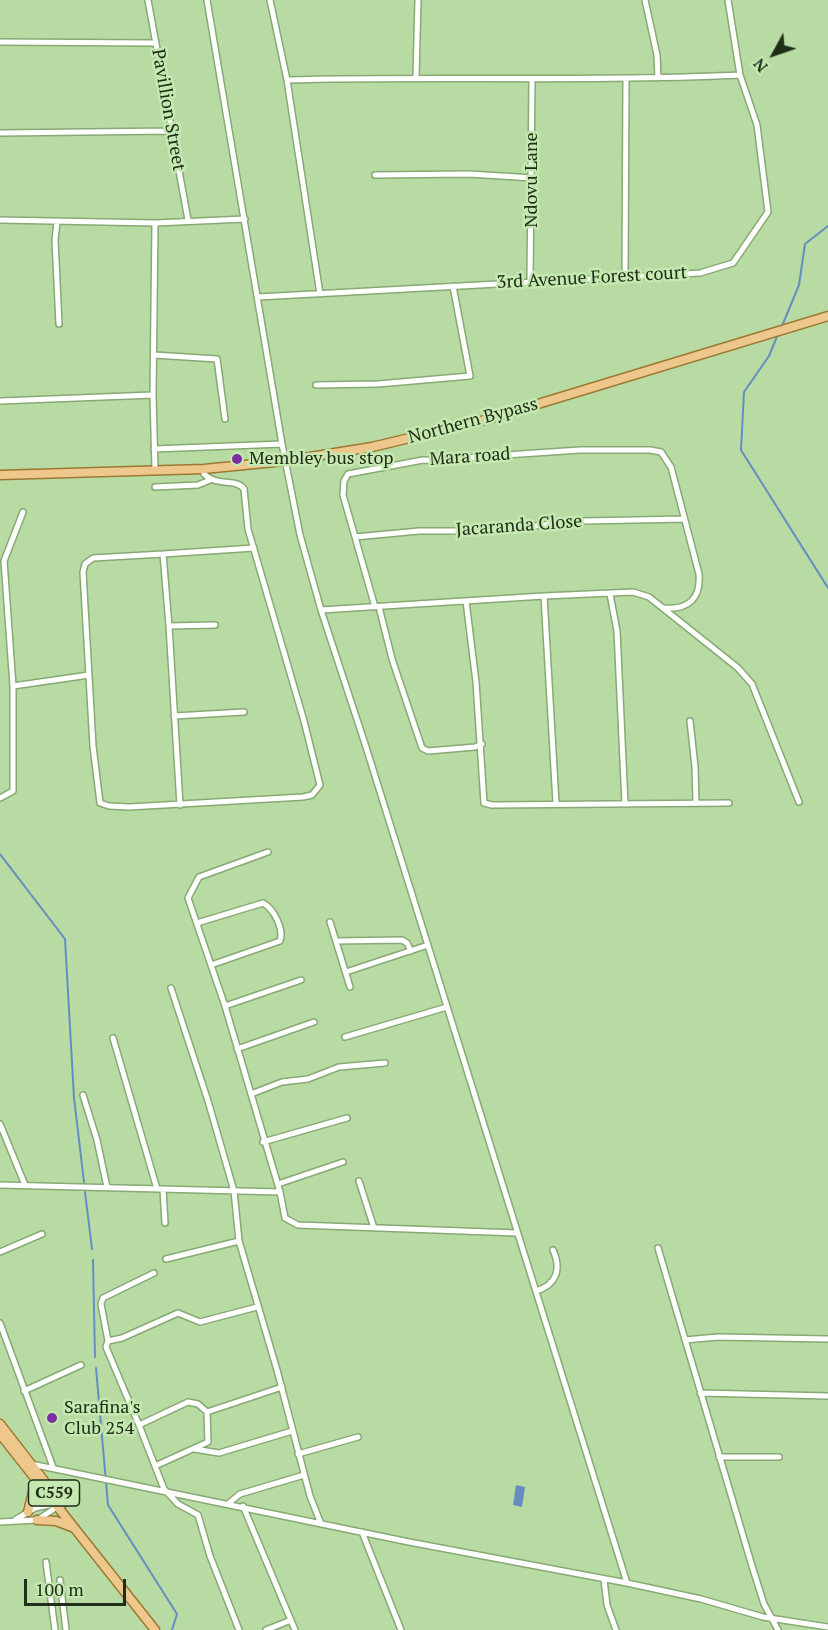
<!DOCTYPE html>
<style>
body{margin:0}
#map{position:relative;width:828px;height:1630px;overflow:hidden;background:#b8dba3;font-family:"PT Serif",serif}
canvas{display:block}
.north{position:absolute;left:744px;top:24px;width:60px;height:60px;-webkit-text-stroke:4px #c5e9b0;paint-order:stroke;rotate:230deg;font-size:16px;font-weight:700;line-height:24px;text-align:center;color:#202d18}
.north::after{content:'';display:block;margin:auto;width:21px;height:27px;background:#202d18;clip-path:polygon(50% 0,100% 100%,50% 72%,0 100%)}
.scale{position:absolute;left:24px;top:1579px;width:102px;height:27px;box-sizing:border-box;border:3px solid #202d18;border-top:0;padding-left:8px;font-size:18px;line-height:21px;white-space:nowrap;color:#202d18;-webkit-text-stroke:4px #c5e9b0;paint-order:stroke}
</style>
<div id="map">
<canvas width="828" height="1630"></canvas>
<div class="north">N</div>
<div class="scale">100 m</div>
</div>
<script>
const c = document.querySelector('canvas').getContext('2d');
c.lineJoin = 'round';
function fillPath(path, color) { c.fillStyle = color; c.fill(path, 'evenodd'); }
function trace(path, color, width, dash) { c.strokeStyle = color; c.lineWidth = width; c.lineCap = dash ? 'butt' : 'round'; c.setLineDash(dash || []); c.stroke(path); }
function write(font, color, halo, rows, align = 'center') {
  c.font = font + ' "PT Serif",serif'; c.lineWidth = 5; c.setLineDash([]); c.textBaseline = 'middle'; c.strokeStyle = halo; c.fillStyle = color; for (const [text, x, y, turn = 0] of rows) {
    c.save(); c.translate(x, y); c.rotate((+turn || 0) * Math.PI / 180); c.textAlign = isNaN(turn) ? turn : align; if (halo) c.strokeText(text, 0, 0); c.fillText(text, 0, 0); c.restore();
  }
}
const water = new Path2D(`
 M 516,1485 L 525,1487 L 522,1507 L 513,1505 Z`);
const stream = new Path2D(`
 M 782,326 L 799,285 L 805,244 L 828,226
 M 778,334 L 769,356 L 744,392 L 741,450 L 828,588
 M 0,854 L 65,939 L 74,1098 L 84,1182
 M 85,1192 L 92,1249
 M 93,1260 L 95,1357
 M 96,1368 L 108,1505 L 177,1614 L 172,1630`);
const street = new Path2D(`
 M 148,0 L 188,220
 M 207,0 L 282,444 L 300,535 L 321,610 L 366,747 L 627,1583
 M 270,0 L 287,80 L 320,294
 M 645,0 L 657,55 L 658,78
 M 0,42 L 155,43
 M 416,76 L 418,0
 M 287,80 C 438,76 589,82 740,75
 M 0,133 L 171,131
 M 375,175 L 469,174 L 533,178
 M 0,220 L 155,223 L 245,219
 M 57,222 L 55,240 L 59,324
 M 625,276 L 626,79
 M 530,281 L 532,79
 M 258,297 L 700,273 L 733,263 L 768,212 L 757,125 L 740,75 L 728,0
 M 154,355 L 217,359 L 225,419
 M 316,385 L 378,384 L 470,376 L 453,286
 M 153,395 L 155,223
 M 0,401 L 153,395 L 155,470
 M 154,449 L 282,444
 M 204,469 L 204,474 C 217,487 236,478 244,489 L 248,529 L 304,721 L 320,785 L 312,795 L 303,797 L 129,807 L 109,806 L 100,803 L 93,746 L 83,572 L 85,564 L 93,558 L 163,554 L 169,626 L 215,625
 M 155,487 L 198,485 L 210,480
 M 355,537 L 419,531 L 484,531 L 584,521 L 684,519
 M 163,554 L 254,548
 M 610,594 L 617,631 L 625,804
 M 544,596 L 556,803
 M 466,601 L 476,682 L 484,803 L 492,805 L 729,803
 M 375,607 L 343,495 L 344,481 L 348,474 L 423,460 L 451,461 L 476,457 L 580,450 L 650,450 L 661,452 L 671,467 L 699,574 C 701,598 689,610 664,608
 M 379,607 L 392,659 L 422,748 L 428,751 L 475,747 L 482,744
 M 321,610 L 544,596 L 633,592 L 649,597 L 738,668 L 752,684 L 799,802
 M 169,626 L 180,805
 M 13,686 L 4,561 L 23,512
 M 174,716 L 244,712
 M 690,721 L 695,767 L 696,802
 M 0,798 L 13,791 L 13,686 L 89,675
 M 268,852 L 199,877 L 188,898 L 225,1006 L 280,1192
 M 330,922 L 350,987
 M 197,923 L 263,903 C 274,909 284,929 280,941 L 211,965
 M 336,941 L 402,940 L 407,943 L 411,951
 M 346,972 L 428,945
 M 171,988 L 208,1101 L 234,1191 L 239,1241 L 277,1370 L 310,1496 L 321,1524
 M 225,1006 L 301,980
 M 345,1037 L 447,1007
 M 113,1038 L 157,1189
 M 237,1049 L 314,1022
 M 251,1094 L 282,1082 L 308,1079 L 339,1067 L 385,1063
 M 83,1095 L 97,1140 L 107,1187
 M 0,1124 L 25,1185
 M 263,1142 L 347,1118
 M 359,1181 L 374,1228
 M 278,1184 L 343,1162
 M 0,1185 L 280,1192 L 285,1218 L 298,1225 L 517,1233
 M 163,1189 L 165,1223
 M 658,1248 L 752,1566 L 764,1604 L 778,1630
 M 0,1252 L 42,1234
 M 166,1259 L 239,1241
 M 536,1291 C 556,1285 562,1270 553,1250
 M 0,1323 L 53,1467
 M 685,1340 L 718,1337 L 828,1339
 M 108,1341 L 101,1304 L 103,1298 L 154,1273
 M 24,1391 L 81,1365
 M 700,1393 L 828,1396
 M 139,1425 L 106,1347 L 108,1341 L 122,1338 L 178,1313 L 200,1322 L 257,1307
 M 194,1449 L 219,1453 L 292,1431
 M 298,1454 L 358,1437
 M 719,1457 L 779,1457
 M 31,1464 L 409,1542 L 627,1583 L 701,1599 L 763,1617 L 828,1627
 M 155,1466 L 208,1442 L 207,1412
 M 229,1503 L 240,1494 L 304,1475
 M 243,1506 L 295,1630
 M 15,1520 L 35,1508 L 54,1504
 M 0,1522 L 37,1520 L 57,1507
 M 362,1532 L 401,1630
 M 46,1562 L 55,1630
 M 60,1580 L 66,1630
 M 604,1580 L 607,1605 L 616,1630
 M 239,1630 L 210,1556 L 198,1515 L 178,1504 L 164,1489 L 139,1425 L 188,1402 L 198,1404 L 207,1412 L 282,1387
 M 266,1630 L 291,1620`);
const primary = new Path2D(`
 M 0,475 L 204,469 L 285,461 L 372,447 L 485,420 L 828,316
 M 0,1424 L 62,1504
 M 0,1434 L 155,1630
 M 28,1512 L 36,1480
 M 37,1520 L 56,1521 L 72,1527`);
const markers = [
 [237,459,6,"#7e2f9f"],
 [52,1418,6,"#7e2f9f"]
];
const shields = [
 [54,1493,51]
];
const shieldNames = [
 ["C559",54,1493]
];
const streetNames = [
 ["Pavillion Street",168,110,80],
 ["Ndovu Lane",532,180,-90],
 ["3rd Avenue Forest court",592,278,-3],
 ["Northern Bypass",473,421,-15],
 ["Mara road",470,457,-4],
 ["Jacaranda Close",519,526,-4]
];
const poiNames = [
 ["Membley bus stop",249,459],
 ["Sarafina's",64,1408],
 ["Club 254",64,1429]
];
fillPath(water, '#648ec2');
trace(stream, '#648ec2', 2);
trace(street, '#87a973', 8);
trace(primary, '#9d7832', 11);
trace(street, '#fff', 5);
trace(primary, '#edc78c', 8);
for (const [x, y, r, color] of markers) { const dot = new Path2D(); dot.arc(x, y, r, 0, 2 * Math.PI); c.fillStyle = color; c.fill(dot); trace(dot, '#c5e9b0', 2); }
for (const [x, y, w] of shields) { const box = new Path2D(); box.roundRect(x - w / 2, y - 13, w, 26, 4.5); c.fillStyle = '#c5e9b0'; c.fill(box); trace(box, '#202d18', 1.5); }
write('bold 16px', '#202d18', null, shieldNames);
write('18px', '#202d18', '#c5e9b0', streetNames);
write('18px', '#202d18', '#c5e9b0', poiNames, 'left');
</script>
